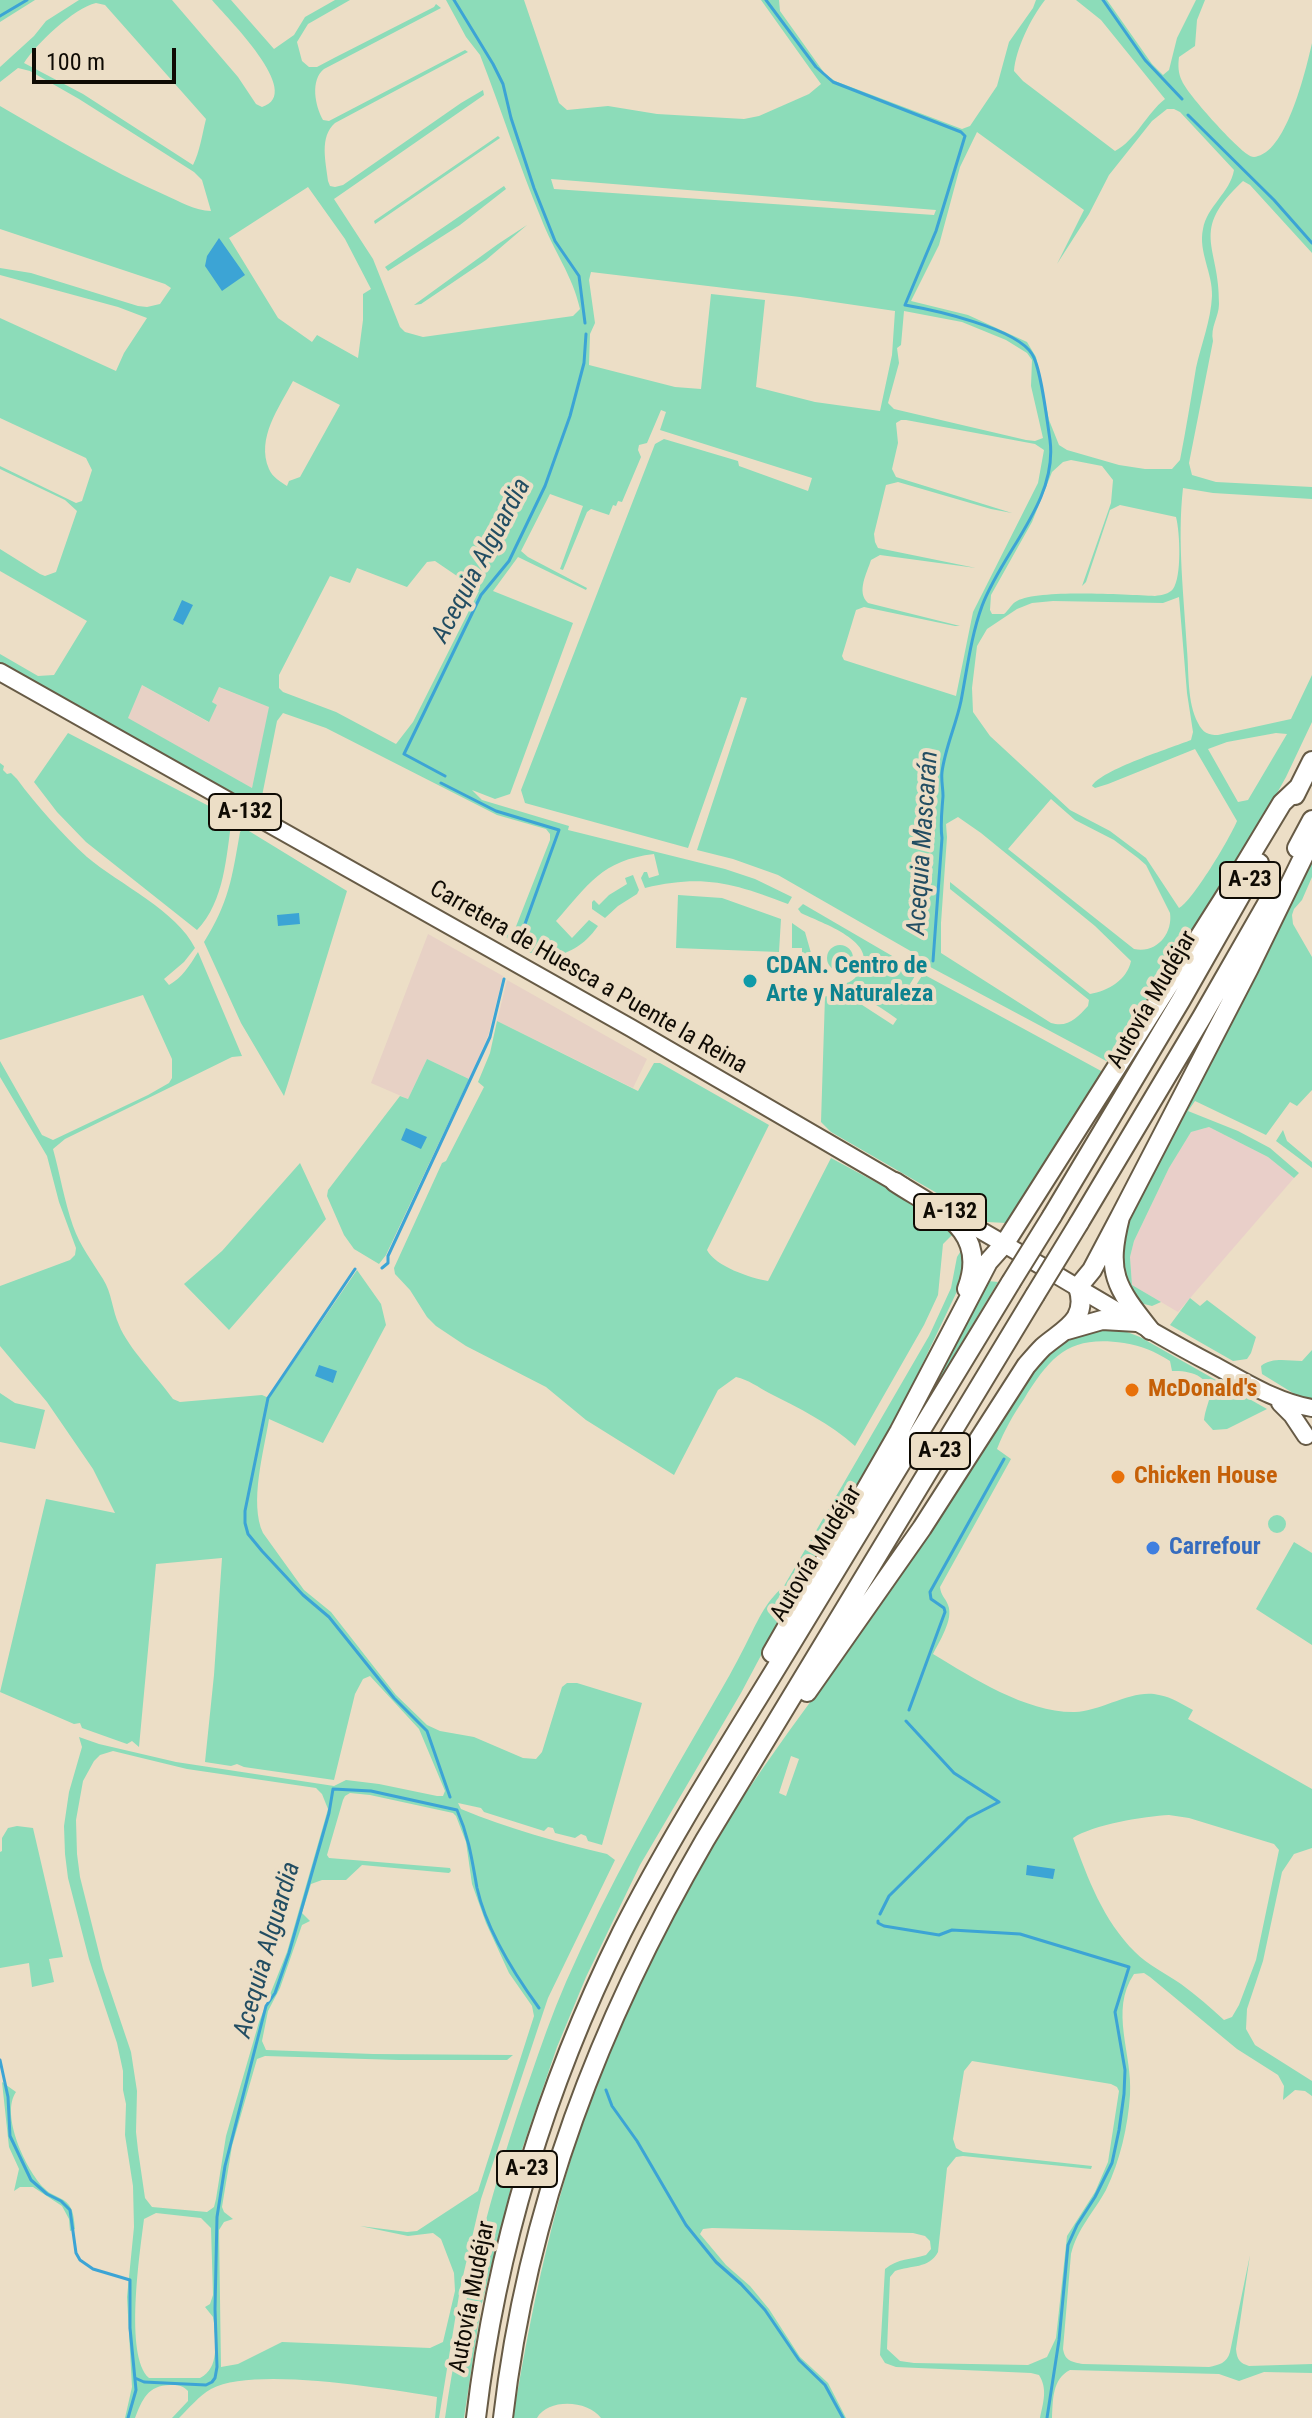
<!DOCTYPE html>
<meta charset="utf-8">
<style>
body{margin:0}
#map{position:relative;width:1312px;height:2418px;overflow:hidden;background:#ecdec6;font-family:"Roboto Condensed",sans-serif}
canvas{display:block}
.scale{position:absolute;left:32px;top:48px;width:144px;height:36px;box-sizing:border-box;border:4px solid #0f0b04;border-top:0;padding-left:10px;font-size:24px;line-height:28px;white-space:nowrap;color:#0f0b04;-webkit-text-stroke:6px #ecdec6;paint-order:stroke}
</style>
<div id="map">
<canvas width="1312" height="2418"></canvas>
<div class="scale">100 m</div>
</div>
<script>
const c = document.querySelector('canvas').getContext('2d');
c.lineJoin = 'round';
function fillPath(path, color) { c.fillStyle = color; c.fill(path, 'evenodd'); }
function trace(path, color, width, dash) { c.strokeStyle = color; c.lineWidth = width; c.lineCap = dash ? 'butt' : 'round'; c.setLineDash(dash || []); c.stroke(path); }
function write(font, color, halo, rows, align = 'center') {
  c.font = font + ' "Roboto Condensed",sans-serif'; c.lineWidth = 8; c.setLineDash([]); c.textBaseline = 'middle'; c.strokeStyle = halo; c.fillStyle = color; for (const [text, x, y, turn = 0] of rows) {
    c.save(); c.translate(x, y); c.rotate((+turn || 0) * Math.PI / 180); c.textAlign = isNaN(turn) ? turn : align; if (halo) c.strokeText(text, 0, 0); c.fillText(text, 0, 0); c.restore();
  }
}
const industrial = new Path2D(`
 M 1209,1127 L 1268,1157 L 1294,1178 L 1178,1312 L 1132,1285 L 1130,1257 L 1134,1241 L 1169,1168 L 1191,1132 Z`);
const education = new Path2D(`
 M 142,685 L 208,722 L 217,705 L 212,702 L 218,687 L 270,707 L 252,788 L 127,718 Z
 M 428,934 L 503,976 L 488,1036 L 469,1079 L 427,1059 L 408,1099 L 371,1083 Z
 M 507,980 L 647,1059 L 633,1088 L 497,1021 Z`);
const green = new Path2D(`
 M 0,0 L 35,0 L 0,22 Z
 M 79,0 L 172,0 L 238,77 L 256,104 L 262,107 C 306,94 225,16 212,0 L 231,0 L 274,49 L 294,35 L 305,17 L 335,0 L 350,0 L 308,24 L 297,42 L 302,61 L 309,67 L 317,67 L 334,58 L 434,7 L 436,4 L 441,8 L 324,69 C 310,80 315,106 323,120 L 329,121 L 465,50 L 468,52 L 335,123 C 319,137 326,162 328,181 L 330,186 L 335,187 L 343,185 L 461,103 L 483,90 L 484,95 L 334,199 L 373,259 L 400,327 L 405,332 L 423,337 L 573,316 L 580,309 C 573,276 553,250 541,218 C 519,165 501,109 480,55 L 466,37 L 446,0 L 524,0 L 559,103 L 567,110 L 608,106 L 657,114 L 744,119 L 759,116 L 809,94 L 821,84 L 761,0 L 779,0 L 780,11 L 825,74 L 835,81 L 962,129 L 970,126 L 997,86 L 1009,42 L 1033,8 L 1036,0 L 1045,0 C 1031,18 1016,48 1014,71 L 1023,81 L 1115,151 C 1136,140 1146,114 1165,99 L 1101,20 L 1076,0 L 1107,0 L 1152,64 L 1163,75 L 1169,70 L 1177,38 L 1196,0 L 1205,0 L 1197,20 L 1195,46 L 1179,57 C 1178,65 1178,73 1182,81 C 1188,95 1234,145 1247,154 C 1251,157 1254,158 1258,156 C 1287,149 1306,70 1312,43 L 1312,253 L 1250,185 L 1243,181 C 1188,232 1220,245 1219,304 C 1219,317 1210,327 1213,341 L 1189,463 L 1192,475 L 1216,482 L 1312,487 L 1312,499 L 1213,493 L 1183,488 C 1177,541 1184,597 1187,650 C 1189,673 1187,702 1198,723 C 1203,733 1208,735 1218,735 L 1291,719 L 1312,675 L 1312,722 L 1286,777 L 1257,829 L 1110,1063 L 919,961 L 921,957 L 778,875 L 733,859 L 697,850 L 747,698 L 741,697 L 688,848 L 525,803 L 521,790 L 655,444 L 664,439 L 738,461 L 739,466 L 808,491 L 812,478 L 660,430 L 666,412 L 661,410 L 647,443 L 639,445 L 638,450 L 641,457 L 622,502 L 618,501 L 616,506 L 613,505 L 609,515 L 591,509 L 587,512 L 563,570 L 560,569 L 583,506 L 550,494 L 521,551 L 528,557 L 587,588 L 586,590 L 518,557 L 493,591 L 573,623 L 510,794 L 495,799 L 472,790 L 482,800 L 569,826 L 568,830 L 725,869 L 755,879 L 792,897 L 788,904 C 733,883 703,874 645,888 L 641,878 L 644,872 L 647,872 L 649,878 L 659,875 L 654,854 C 602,860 588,885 556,921 L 572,938 L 589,920 L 598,926 C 573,962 534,966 504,935 L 512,934 L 515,929 L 550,840 L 550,834 L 546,829 L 497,815 L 326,728 L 283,713 L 277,721 L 262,796 L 264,810 L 0,662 L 0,654 L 38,676 L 54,675 L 87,621 L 0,571 L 0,549 L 40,574 L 45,576 L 56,572 L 77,511 L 65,500 L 0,469 L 0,466 L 76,503 L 82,501 L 92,470 L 86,458 L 0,418 L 0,318 L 116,371 L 124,353 L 147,318 L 118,307 L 0,275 L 0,268 L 31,273 L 138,306 L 147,307 L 160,304 L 171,288 L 165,284 L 0,229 L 0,106 C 54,137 108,170 165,195 C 179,201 195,211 211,211 L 202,180 L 194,172 L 79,99 L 30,71 L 18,68 L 0,82 L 0,67 L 34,36 L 46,21 ZM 96,3 L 105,5 L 206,119 C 202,135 200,151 193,165 L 83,94 L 24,63 C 36,44 74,8 96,3 ZM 1167,109 L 1174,109 L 1180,112 L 1234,170 C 1230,193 1207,206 1203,229 C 1198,252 1213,273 1212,296 C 1211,320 1201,345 1196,368 C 1191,399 1186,429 1180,460 L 1172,469 L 1145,469 L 1119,465 L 1067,450 L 1059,445 L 1049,420 L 1036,357 L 1027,342 L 968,315 L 911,301 L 939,245 L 960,167 L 977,132 L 1084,210 L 1057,264 L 1089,214 L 1109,175 L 1152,121 ZM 551,179 L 936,210 L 934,215 L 554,189 ZM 308,187 L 345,239 L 371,289 L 363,294 L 363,320 L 358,358 L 317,335 L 312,342 L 278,318 L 229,238 ZM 591,272 L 800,297 L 895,311 L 892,355 L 880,411 L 815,402 L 756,387 L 765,300 L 711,294 L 701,389 L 675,387 L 589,365 L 590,334 L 595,323 L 589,280 ZM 904,311 L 962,322 L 1006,340 L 1027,353 L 1032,360 L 1031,386 L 1043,438 L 1035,441 L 1026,440 L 894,409 L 888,403 L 899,363 L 897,348 L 901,345 ZM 293,381 L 340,405 L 300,477 L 289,481 L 287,486 C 281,482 272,477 269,469 C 256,438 279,408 293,381 ZM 901,420 L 906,420 L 1035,444 L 1044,450 L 1038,483 L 973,612 L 956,696 L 844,660 L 842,656 L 856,610 L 864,607 L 955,626 L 960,626 L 868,603 C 856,592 867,573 871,560 L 880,555 L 976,568 L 878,548 L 875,542 L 874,534 L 886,485 L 898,482 L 991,509 L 1012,513 L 896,477 L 892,469 L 898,443 L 896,423 ZM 1071,460 L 1102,466 L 1113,480 L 1111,503 L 1082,586 L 1086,582 L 1110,510 L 1120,505 L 1176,517 C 1180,532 1182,577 1173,589 C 1169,594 1162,595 1155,596 C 1126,595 1040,589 1017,601 C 1012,603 1009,610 1004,614 L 992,614 L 990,610 L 991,595 L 1032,522 L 1052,472 L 1063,462 ZM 435,561 L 479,591 L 413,722 L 396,744 L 336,712 L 283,692 L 279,688 L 279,675 L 330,576 L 350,583 L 357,568 L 407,587 L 427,562 ZM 1179,597 L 1187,693 L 1193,732 L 1191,740 C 1171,748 1101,770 1092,786 L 1095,788 L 1108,784 L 1195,749 L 1237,821 C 1230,838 1192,902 1179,908 L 1146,858 L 1110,831 L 1070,810 L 990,736 L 973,712 L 972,688 L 977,646 L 987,629 L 1017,609 L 1032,603 L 1053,601 L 1163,603 ZM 142,685 L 209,722 L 217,705 L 212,702 L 219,687 L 269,707 L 252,788 L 128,718 ZM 1276,733 L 1287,734 L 1248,800 L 1238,802 L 1208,749 L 1227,742 ZM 1051,799 L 1075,820 L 1114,840 L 1138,858 L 1146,865 L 1170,913 C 1173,934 1156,954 1134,949 L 1008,849 ZM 958,817 L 981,833 L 1095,926 L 1131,961 C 1127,980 1108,991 1090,994 L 950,882 L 950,889 L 1089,1000 L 1088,1006 C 1077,1018 1068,1028 1051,1023 L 941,953 L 941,923 L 947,837 L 946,824 Z
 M 498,136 L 500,138 L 375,224 L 374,221 Z
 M 504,186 L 506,189 L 460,225 L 388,271 L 385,267 Z
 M 527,225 L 486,260 L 421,304 L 414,305 L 498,244 Z
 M 68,733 L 232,818 C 226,856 225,901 197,930 L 86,842 L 57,812 L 34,782 Z
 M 0,763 L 4,766 L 3,770 L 7,774 L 11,773 L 17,779 C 36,805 63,835 87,857 C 119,884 177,911 195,948 L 184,962 L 164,979 L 169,985 C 182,978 190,965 198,952 L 242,1056 L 232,1057 L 65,1139 L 53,1149 C 60,1174 64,1200 73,1226 C 80,1246 92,1261 103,1279 C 112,1293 112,1310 119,1325 C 128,1348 158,1378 173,1399 L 180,1402 L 262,1395 L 269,1398 L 357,1270 L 381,1304 L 386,1325 L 323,1443 L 269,1419 C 264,1451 249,1503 263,1533 L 304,1590 L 331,1612 L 396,1695 L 427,1725 L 440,1731 L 474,1737 L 523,1758 L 536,1759 L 542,1752 L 562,1687 L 567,1683 L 577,1683 L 642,1703 L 602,1845 L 588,1841 L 586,1836 L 581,1834 L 575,1838 L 555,1833 L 553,1828 L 548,1827 L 544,1831 L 484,1812 L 481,1808 L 458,1803 L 461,1809 C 509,1829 557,1842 607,1854 L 615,1860 L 548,1998 L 481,2199 L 460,2289 L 439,2418 L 435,2418 L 437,2397 C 387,2389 254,2366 211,2389 C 199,2396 189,2408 179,2418 L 172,2418 L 188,2401 L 188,2391 C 182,2385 178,2385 170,2385 C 148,2385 142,2400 135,2418 L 125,2418 L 132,2387 L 127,2297 L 134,2227 L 133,2186 L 125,2135 L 126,2104 L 123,2090 L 123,2071 L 117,2043 L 89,1959 L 68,1878 L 65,1854 L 64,1826 L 69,1792 L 82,1747 L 79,1737 L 99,1744 L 176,1762 L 334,1786 L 346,1780 L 379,1784 L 437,1796 L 443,1796 L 445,1791 L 419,1729 L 370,1676 L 363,1679 L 355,1694 L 334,1780 L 244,1767 L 237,1764 L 231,1766 L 205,1762 L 214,1675 L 222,1558 L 156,1564 L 139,1747 L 132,1741 L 127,1744 L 82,1728 L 80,1723 L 74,1724 L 0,1692 L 46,1499 L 115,1513 L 93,1469 L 47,1402 L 0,1346 L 0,1286 L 70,1260 L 75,1255 L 76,1248 L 59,1202 L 47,1156 L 0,1077 L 0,1061 L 42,1135 L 53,1140 L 148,1095 L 169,1083 L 172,1078 L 172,1059 L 143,995 L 0,1040 ZM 113,1751 L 187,1769 L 316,1788 L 322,1794 L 328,1809 L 287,1952 L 259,2022 L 226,2136 L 216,2199 L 214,2207 L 207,2212 L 152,2207 L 145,2198 L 138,2150 L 136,2132 L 137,2091 L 131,2052 L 103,1969 L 80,1877 L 77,1854 L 76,1820 L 83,1781 L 94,1761 L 100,1755 ZM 350,1793 L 370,1795 L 453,1813 L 456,1816 L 466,1842 L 472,1884 L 486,1923 L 509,1973 L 532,2006 L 534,2016 L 478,2191 L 417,2231 L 407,2232 L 360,2226 L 408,2236 L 433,2233 L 441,2239 L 454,2273 L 455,2291 L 443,2342 L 430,2348 L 282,2342 L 238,2364 L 221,2367 L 219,2230 L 224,2222 L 233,2219 L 224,2212 L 222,2207 L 232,2146 L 257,2059 L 265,2056 L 399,2060 L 507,2060 L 513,2055 L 373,2054 L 266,2050 L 262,2041 L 268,2011 L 280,1988 L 302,1925 L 310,1921 L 302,1913 L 311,1884 L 322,1880 L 346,1880 L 362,1865 L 449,1873 L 451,1871 L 450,1868 L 329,1858 L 327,1855 L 343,1800 L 345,1796 ZM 156,2213 L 201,2218 L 211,2228 L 213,2295 L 210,2304 L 205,2307 L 213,2317 L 214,2323 C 215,2342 220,2368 200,2378 L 149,2378 C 124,2356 140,2252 144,2219 Z
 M 244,828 L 347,891 L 284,1096 L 241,1023 L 204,942 C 229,902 232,878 240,832 Z
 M 1312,852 L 1312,877 L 1302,900 L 1294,909 L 1292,915 L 1293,924 L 1312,957 L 1312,1090 L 1297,1106 L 1290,1102 L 1266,1135 L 1195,1101 L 1188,1111 L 1238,1131 L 1270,1148 L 1299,1173 L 1294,1178 L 1268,1157 L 1209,1127 L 1191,1132 L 1169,1168 L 1134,1241 L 1130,1257 L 1132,1285 L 1161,1302 L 1152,1306 L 1136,1302 L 1119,1266 L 1125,1223 Z
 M 633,875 L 639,890 L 637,894 L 618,906 L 605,918 L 592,909 L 592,902 L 594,900 L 599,905 L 609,895 L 627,884 L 625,878 Z
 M 678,895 L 722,898 L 781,919 L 779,952 L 676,948 Z
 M 803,904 L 918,971 L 910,984 L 915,987 L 923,974 L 1103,1072 L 1006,1223 L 987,1222 L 831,1132 L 821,1122 L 825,996 L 856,1001 L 893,1025 L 897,1019 C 875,1003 857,992 830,987 L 831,984 C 843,985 852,984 859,973 C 882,942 821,923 801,913 L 798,909 Z
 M 792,923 L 805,932 L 813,960 L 802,960 L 802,948 L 792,948 Z
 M827 958a13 13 0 1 1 26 0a13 13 0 1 1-26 0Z
 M 497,1021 L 638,1091 L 654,1063 L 660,1063 L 769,1125 L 707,1250 C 715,1266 750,1278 768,1281 L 831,1158 L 924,1208 L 954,1233 L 943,1244 L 938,1295 L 924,1325 L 855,1446 C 831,1424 799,1408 769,1393 C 758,1387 749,1380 736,1377 L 718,1390 L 674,1475 L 586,1420 L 546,1387 L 466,1346 L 436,1326 L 427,1317 L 410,1290 L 395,1274 L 394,1268 L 442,1163 L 446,1161 L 484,1087 L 478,1082 L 490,1053 Z
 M 427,1059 L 469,1079 L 386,1255 L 379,1264 L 354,1249 L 344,1235 L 327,1196 L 328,1190 L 400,1096 L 408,1099 Z
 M 1283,1130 L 1287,1141 L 1312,1162 L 1312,1168 L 1276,1141 Z
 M 300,1163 L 326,1219 L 229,1330 L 184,1284 L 222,1251 Z
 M 962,1249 L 967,1250 L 961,1283 L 899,1413 L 806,1571 L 741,1693 L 640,1865 L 586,1977 L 557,2047 L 517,2164 L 481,2307 L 464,2418 L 445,2418 C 462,2302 491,2189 530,2078 C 541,2046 552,2014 566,1982 C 608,1886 660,1795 713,1704 C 724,1685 735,1666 745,1646 C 757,1623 764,1603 784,1586 L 929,1336 L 951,1288 L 957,1257 Z
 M 988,1281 L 998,1282 L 914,1422 Z
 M 1190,1298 L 1200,1306 L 1207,1300 L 1256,1337 L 1251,1353 L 1247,1359 L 1233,1361 L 1170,1325 Z
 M 1102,1330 L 1127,1332 L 1140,1337 L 1267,1409 L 1227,1429 L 1213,1430 L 1204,1420 C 1205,1412 1207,1407 1209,1400 C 1213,1376 1190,1370 1172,1371 L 1170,1361 C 1154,1351 1143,1346 1124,1343 C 1070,1335 1051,1355 1024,1399 C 1013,1415 1004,1431 997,1449 L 1011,1459 L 940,1587 C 941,1596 945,1597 948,1605 C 954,1619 939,1642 933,1654 C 973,1678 1027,1713 1075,1712 C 1102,1711 1134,1688 1159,1695 C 1171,1697 1182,1704 1193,1710 L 1188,1719 L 1312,1789 L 1312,1848 L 1294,1854 L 1282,1872 L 1263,1961 L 1247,2009 L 1246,2029 L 1255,2045 L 1312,2081 L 1312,2096 L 1305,2091 L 1295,2090 L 1283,2100 L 1284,2086 L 1278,2075 L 1237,2049 L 1150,1977 L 1144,1973 L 1134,1974 C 1109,2011 1133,2054 1130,2095 C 1128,2126 1120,2161 1106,2190 C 1094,2212 1077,2229 1071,2254 L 1063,2349 C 1065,2361 1072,2362 1083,2364 L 1209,2367 C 1219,2365 1227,2363 1230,2352 L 1250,2255 L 1236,2349 C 1237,2360 1240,2363 1249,2366 L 1312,2364 L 1312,2373 L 1264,2372 L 1239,2381 L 1219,2374 L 1070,2370 C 1052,2379 1053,2400 1052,2418 L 1040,2418 C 1043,2403 1048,2389 1039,2375 L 1031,2373 L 896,2367 L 885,2363 L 880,2355 L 885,2269 C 898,2258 911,2260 926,2255 L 931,2249 L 930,2241 L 925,2236 L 913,2233 L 712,2228 L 703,2229 L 700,2234 L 726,2265 L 750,2286 L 769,2309 L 800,2357 L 828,2383 L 846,2418 L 601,2418 C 588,2400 548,2398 537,2418 L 513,2418 C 535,2288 562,2161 615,2039 C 645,1969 679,1899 719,1834 C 777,1742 846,1657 907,1567 C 952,1500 993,1431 1038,1364 C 1057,1346 1075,1333 1102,1330 ZM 791,1756 L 799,1759 L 786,1796 L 779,1793 ZM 1169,1815 L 1189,1818 L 1274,1844 L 1279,1850 L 1256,1960 L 1239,2005 L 1232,2017 L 1224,2020 C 1210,2007 1196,1995 1181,1984 C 1165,1973 1148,1965 1135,1952 C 1103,1920 1088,1879 1073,1838 C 1092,1825 1145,1816 1169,1815 ZM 972,2061 L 1111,2084 L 1117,2087 L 1119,2091 L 1108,2162 L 1095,2192 L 1067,2236 L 1056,2338 L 1047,2357 L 1028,2365 L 914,2363 L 900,2361 L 887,2349 L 890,2277 L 895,2271 C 911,2265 929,2269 938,2252 L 947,2168 L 956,2157 L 963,2156 L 1091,2169 L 1092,2166 L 963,2152 L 956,2148 L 953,2139 L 964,2071 Z
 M 1312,1350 L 1312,1398 L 1301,1398 L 1262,1374 L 1261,1366 C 1272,1357 1288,1361 1302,1361 Z
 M 0,1393 L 15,1403 L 45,1410 L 35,1449 L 0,1442 Z
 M1268 1524a9 9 0 1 1 18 0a9 9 0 1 1-18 0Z
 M 1294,1542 L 1312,1553 L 1312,1645 L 1256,1609 Z
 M 17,1826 L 33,1828 L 63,1957 L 49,1959 L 54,1982 L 32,1987 L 29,1963 L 0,1968 L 0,1852 L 2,1851 L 2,1838 L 8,1828 Z
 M 2,2082 L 16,2092 C 0,2115 26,2170 44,2188 C 51,2196 63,2197 69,2205 C 74,2212 74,2221 75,2229 L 70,2231 L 69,2219 L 62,2206 L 33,2187 L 20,2187 L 14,2191 L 19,2169 L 9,2147 Z`);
const water = new Path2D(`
 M 219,238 L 245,275 L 222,291 L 205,266 L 207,256 Z
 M 182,600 L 193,605 L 183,625 L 173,620 Z
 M 299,913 L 300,924 L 278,926 L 277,915 Z
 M 406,1128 L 427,1137 L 421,1149 L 401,1140 Z
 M 319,1365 L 337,1371 L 333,1383 L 315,1376 Z
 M 1027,1865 L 1055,1869 L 1053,1879 L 1026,1875 Z`);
const stream = new Path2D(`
 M 454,0 L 493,64 L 503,84 L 511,118 L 534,188 L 555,241 L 579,276 L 585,323
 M 766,0 L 816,67 L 833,82 L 961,132 L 965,136 L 936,231 L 905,305 C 934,310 1016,328 1032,354 C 1041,367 1047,421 1050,440 C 1058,501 1002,552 982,606 C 971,636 967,670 961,701 C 956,725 945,748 942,772 C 941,780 943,788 943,796 C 942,811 940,824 942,838 L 933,961
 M 1103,0 L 1145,60 L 1182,99
 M 0,16 L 27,0
 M 1188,115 L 1274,200 L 1312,243
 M 445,776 L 404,754 L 481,595 L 509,561 L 545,486 L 570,416 L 584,363 L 586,334
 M 441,783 L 496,811 L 559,830 L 517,946
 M 382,1268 L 388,1263 L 388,1256 L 490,1037 L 504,979
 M 355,1269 L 268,1398 L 245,1511 L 245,1523 L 248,1534 L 262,1551 L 303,1595 L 329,1617 L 394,1698 L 427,1731 L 450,1797
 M 909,1710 L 945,1612 L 944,1608 L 931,1599 L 930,1592 L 1004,1459
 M 880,1914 L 889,1896 L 968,1818 L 999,1802 L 954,1773 L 906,1721
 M 878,1921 L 878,1923 L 884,1926 L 939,1935 L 952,1930 L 1020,1934 L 1129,1967 L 1115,2012 L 1125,2070 L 1124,2094 L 1119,2130 L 1112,2163 L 1095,2197 L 1077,2225 L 1068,2245 L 1059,2340 L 1047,2418
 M 0,2060 L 8,2097 L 10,2136 L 31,2180 L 47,2194 L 61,2201 L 70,2210 L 76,2253 L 80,2260 L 93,2269 L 130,2280 L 130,2328 L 136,2390 L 128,2418
 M 606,2090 L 612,2106 L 637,2141 L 686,2225 L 716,2262 L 741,2284 L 765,2310 L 799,2360 L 825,2385 L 843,2418
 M 135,2378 L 144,2382 L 206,2385 L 212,2382 L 215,2378 L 217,2367 L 215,2309 L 217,2217 L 225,2166 L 266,2006 L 275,1993 L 289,1953 L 329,1813 L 333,1789 L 371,1791 L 457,1810 C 469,1837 472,1860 477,1888 C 486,1928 515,1975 539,2008`);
const primary = new Path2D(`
 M 0,672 L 631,1028 L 904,1187
 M 948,1212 C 1037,1261 1122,1317 1212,1364 C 1244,1381 1276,1402 1312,1408
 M 1280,1403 L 1292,1415 L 1306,1436`);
const highway = new Path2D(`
 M 1295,795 L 1312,761
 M 1297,848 L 1312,820
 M 895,1182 C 937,1210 990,1228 967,1289
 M 1052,1216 L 1181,1000 L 1259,863
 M 1079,1223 L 1202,1017 L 1272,895
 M 1067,1330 L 1102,1320 L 1137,1322
 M 1150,1330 C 1115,1286 1106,1273 1120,1217 L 1249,968 L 1312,839
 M 772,1653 L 899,1432 L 988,1262 L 1005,1243 L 1238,876 L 1282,803 L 1299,787
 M 807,1692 L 922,1528 L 1026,1366 C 1032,1359 1037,1353 1043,1347 C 1064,1329 1089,1320 1078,1287 L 1092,1270 L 1120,1217
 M 476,2418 C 496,2249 546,2085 622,1932 C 671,1836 730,1744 786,1652 C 861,1528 936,1405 1011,1282
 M 503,2418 C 527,2209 600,2021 705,1840 L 1035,1295`);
const highwayBridge = new Path2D(`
 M 1011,1282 L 1052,1216
 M 1035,1295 L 1079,1223`);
const markers = [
 [750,981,8,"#0f9aa8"],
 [1132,1390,8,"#e8710a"],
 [1118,1477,8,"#e8710a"],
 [1153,1548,8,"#3f7fe0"]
];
const shields = [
 [245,812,72],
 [1250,880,60],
 [950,1212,72],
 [940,1451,60],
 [527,2169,60]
];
const shieldNames = [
 ["A-132",245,812],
 ["A-23",1250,880],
 ["A-132",950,1212],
 ["A-23",940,1451],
 ["A-23",527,2169]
];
const cultureNames = [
 ["CDAN. Centro de",766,967],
 ["Arte y Naturaleza",766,995]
];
const streetNames = [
 ["Carretera de Huesca a Puente la Reina",588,978,30],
 ["Autovía Mudéjar",1153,1000,-60],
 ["Autovía Mudéjar",817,1554,-59],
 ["Autovía Mudéjar",473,2297,-79]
];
const foodNames = [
 ["McDonald's",1148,1390],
 ["Chicken House",1134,1477]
];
const shopNames = [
 ["Carrefour",1169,1548]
];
const waterNames = [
 ["Acequia Alguardia",482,561,-62],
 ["Acequia Mascarán",924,843,-86],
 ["Acequia Alguardia",268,1950,-74]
];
fillPath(industrial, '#e9cfc9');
fillPath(education, '#e7d1c5');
fillPath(green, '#8cdcb9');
fillPath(water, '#3ca4d5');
trace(stream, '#3ca4d5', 3);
trace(primary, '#675b46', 20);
trace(highway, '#675b46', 22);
trace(primary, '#fff', 16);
trace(highway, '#fff', 18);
trace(highwayBridge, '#675b46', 22, []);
trace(highwayBridge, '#fff', 18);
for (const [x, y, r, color] of markers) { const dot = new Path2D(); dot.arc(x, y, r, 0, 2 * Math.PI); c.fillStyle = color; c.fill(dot); trace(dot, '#ecdec6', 3); }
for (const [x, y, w] of shields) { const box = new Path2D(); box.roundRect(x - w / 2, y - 18, w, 36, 6); c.fillStyle = '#ecdec6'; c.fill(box); trace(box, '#0f0b04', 2); }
write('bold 22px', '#0f0b04', null, shieldNames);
write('bold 24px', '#0d838f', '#ecdec6', cultureNames, 'left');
write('24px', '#0f0b04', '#ecdec6', streetNames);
write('bold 24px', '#c56008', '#ecdec6', foodNames, 'left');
write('bold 24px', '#366cbe', '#ecdec6', shopNames, 'left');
write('italic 26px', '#224d62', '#ecdec6', waterNames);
</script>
